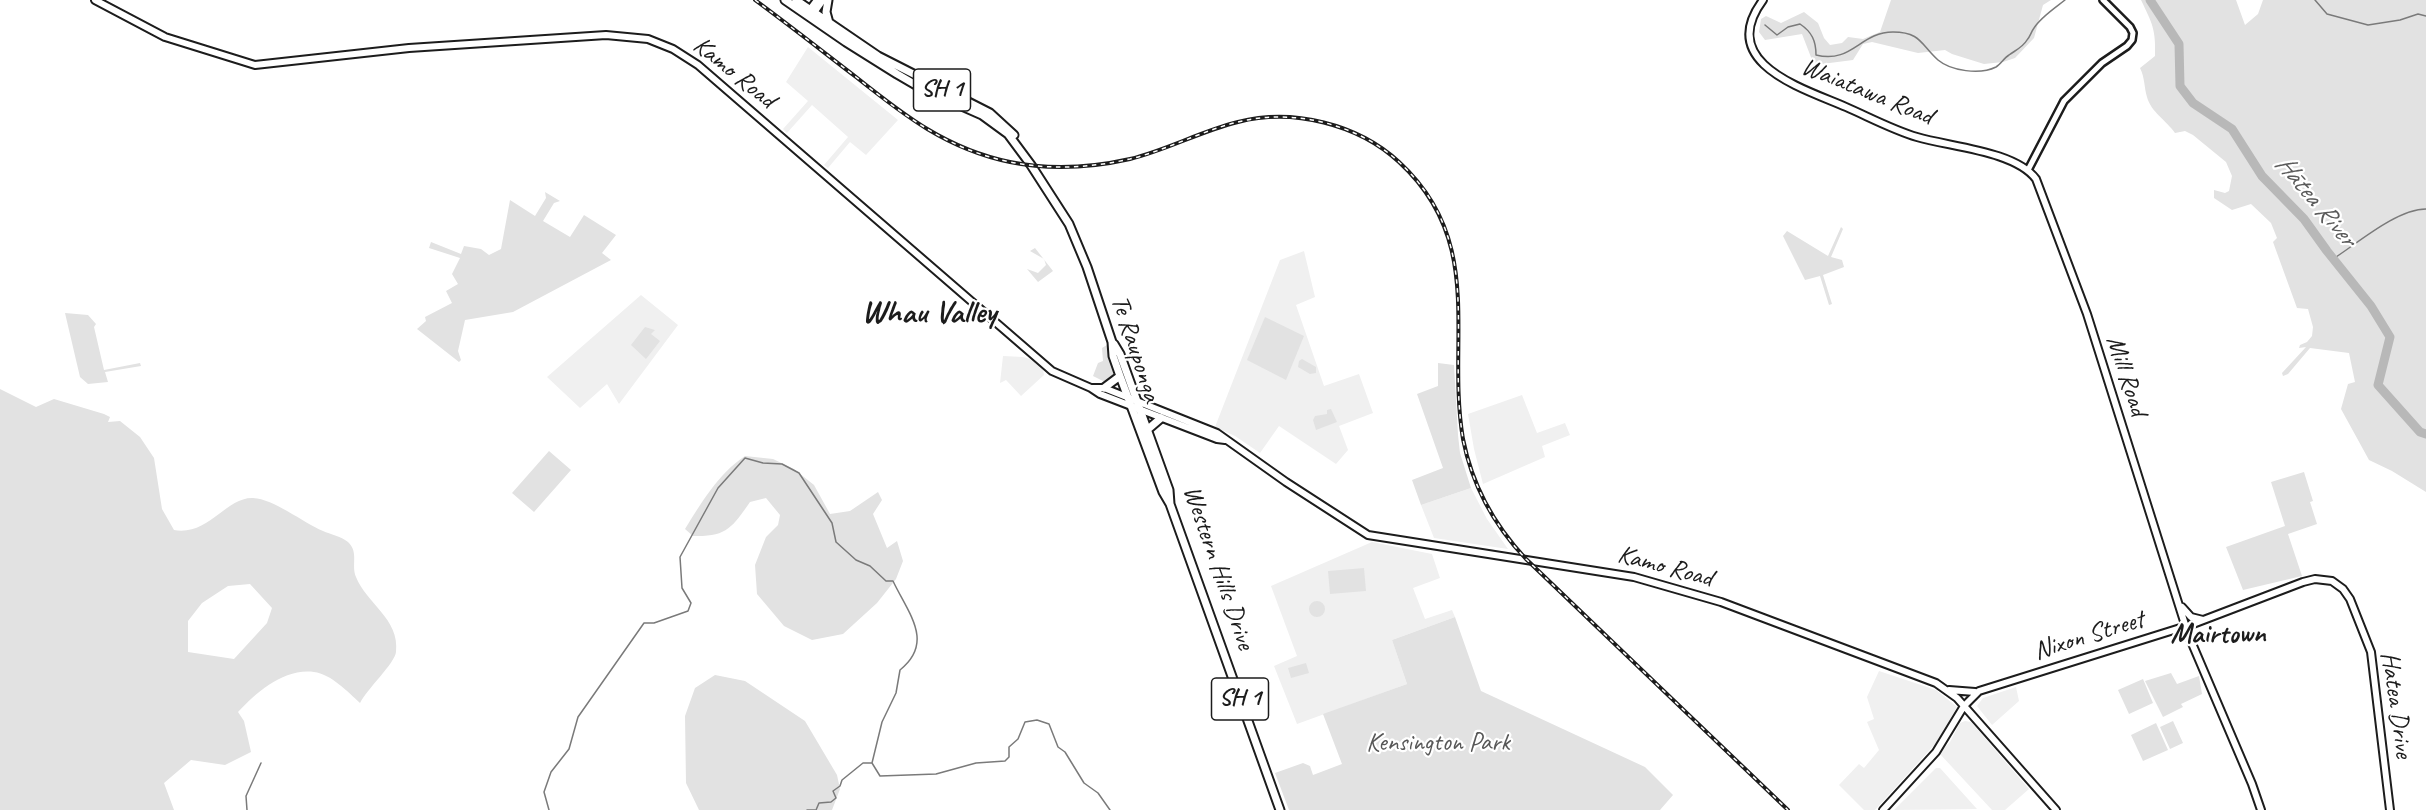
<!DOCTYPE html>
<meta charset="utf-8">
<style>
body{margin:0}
canvas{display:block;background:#fff}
</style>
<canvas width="2426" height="810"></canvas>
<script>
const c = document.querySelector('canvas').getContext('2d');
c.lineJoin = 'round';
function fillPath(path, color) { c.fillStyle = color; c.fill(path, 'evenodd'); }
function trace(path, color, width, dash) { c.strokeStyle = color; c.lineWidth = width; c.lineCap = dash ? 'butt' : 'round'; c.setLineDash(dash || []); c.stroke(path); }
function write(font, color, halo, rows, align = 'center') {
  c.font = font + ' Caveat,sans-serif'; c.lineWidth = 4.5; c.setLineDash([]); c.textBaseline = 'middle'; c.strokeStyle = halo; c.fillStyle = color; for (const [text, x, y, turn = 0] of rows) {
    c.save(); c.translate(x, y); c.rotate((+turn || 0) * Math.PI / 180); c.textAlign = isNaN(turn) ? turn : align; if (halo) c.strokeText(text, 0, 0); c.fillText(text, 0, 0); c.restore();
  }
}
const built = new Path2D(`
 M 808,47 L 898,120 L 866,155 L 850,142 L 828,168 L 824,165 L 848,137 L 812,105 L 787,133 L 783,129 L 808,101 L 786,82 Z
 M 1304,251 L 1315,297 L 1296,305 L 1324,386 L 1359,374 L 1373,413 L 1339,426 L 1348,450 L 1336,464 L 1279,426 L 1260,453 L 1235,436 L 1215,427 L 1280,260 Z
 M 641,295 L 678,325 L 619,404 L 607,384 L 580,408 L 547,377 Z
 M 1003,356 L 1023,357 L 1030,359 L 1043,370 L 1044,375 L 1021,396 L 1006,380 L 1000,383 Z
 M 1522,395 L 1537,433 L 1565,423 L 1570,435 L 1542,446 L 1545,457 L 1483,484 L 1474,449 L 1468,414 Z
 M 1471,488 L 1487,519 L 1508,549 L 1434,538 L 1421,505 Z
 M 1372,542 L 1432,554 L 1440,578 L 1413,588 L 1425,619 L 1452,610 L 1455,617 L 1392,640 L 1407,684 L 1297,724 L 1274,666 L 1297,656 L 1271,586 Z
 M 1879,671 L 1936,690 L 1957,707 L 1936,743 L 1875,810 L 1864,810 L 1839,785 L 1859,764 L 1864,768 L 1879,750 L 1867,722 L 1874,719 L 1867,697 Z
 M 2016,687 L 2019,701 L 1992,725 L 1977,706 L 1983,698 Z
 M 1965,721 L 1971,722 L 2029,789 L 2005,810 L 1992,810 L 1939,753 L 1950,742 L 1960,723 Z
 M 1936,768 L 1940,768 L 1977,809 L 1894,810 Z`);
const green = new Path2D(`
 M 1891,0 L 2051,0 L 2043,5 L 2034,38 L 2015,58 L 2003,62 L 1984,64 L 1952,54 L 1945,50 L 1918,53 L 1872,42 L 1863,44 L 1853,60 L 1814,65 L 1802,34 L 1765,40 L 1759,32 L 1761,19 L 1766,16 L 1781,23 L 1804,12 L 1818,23 L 1824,38 L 1830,45 L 1842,43 L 1848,37 L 1863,39 L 1880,32 Z
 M 2141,0 L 2236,0 L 2245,25 L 2258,14 L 2263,0 L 2426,0 L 2426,492 L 2392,471 L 2369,460 L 2341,409 L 2348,384 L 2355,382 L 2349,353 L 2310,348 L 2288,374 L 2283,376 L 2282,373 L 2306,347 L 2299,348 L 2300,345 L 2307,342 L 2312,336 L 2313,327 L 2308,309 L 2297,308 L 2273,242 L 2277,238 L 2271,223 L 2251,204 L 2232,210 L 2214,198 L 2214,190 L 2225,193 L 2229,191 L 2232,176 L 2226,162 L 2193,135 L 2185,131 L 2175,133 C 2166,120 2151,112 2147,97 C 2144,87 2145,78 2140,68 L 2155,56 C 2156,29 2152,23 2141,0 Z
 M 545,192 L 560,201 L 554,203 L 543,221 L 570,237 L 584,215 L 616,235 L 602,253 L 611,260 L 513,312 L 465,320 L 458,351 L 461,360 L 459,362 L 417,329 L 426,321 L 425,317 L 452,303 L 446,291 L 458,284 L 452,274 L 460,258 L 429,248 L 431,242 L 461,254 L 464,246 L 481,249 L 489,255 L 501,249 L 510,200 L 535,216 L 546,198 Z
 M 1841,227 L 1843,229 L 1831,257 L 1842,260 L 1844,267 L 1823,275 L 1832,304 L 1829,305 L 1820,276 L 1805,280 L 1783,236 L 1787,231 L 1828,256 Z
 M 1035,248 L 1053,271 L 1038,282 L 1027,269 L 1038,273 L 1046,265 L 1044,259 L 1030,251 Z
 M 65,313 L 88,315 L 96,324 L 94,327 L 104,370 L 140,363 L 141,366 L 105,372 L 108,382 L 88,384 L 80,377 Z
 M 1265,317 L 1304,336 L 1286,380 L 1247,360 Z
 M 645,327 L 655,330 L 651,334 L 660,341 L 646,359 L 631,345 Z
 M 1107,345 L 1115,374 L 1115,377 L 1105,382 L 1093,376 L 1098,363 L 1103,361 L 1102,348 Z
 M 1302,359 L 1316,367 L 1316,373 L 1310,374 L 1298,367 L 1299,361 Z
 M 1438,363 L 1454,365 L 1458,435 L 1460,453 L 1471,488 L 1421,505 L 1412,480 L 1443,468 L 1417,394 L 1438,386 Z
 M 0,389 L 36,407 L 54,399 L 104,414 L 110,417 L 108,422 L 120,421 L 140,437 L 154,458 L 162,509 L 174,530 C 209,536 226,497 253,498 C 274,499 302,522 323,531 C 330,534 342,537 348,542 C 359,552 351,565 356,577 C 366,603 400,619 396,652 C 395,663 367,689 360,703 C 348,692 331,674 314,672 C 284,668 257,692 238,712 L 244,721 L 251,752 L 225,765 L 191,760 L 164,783 L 174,810 L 0,810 ZM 250,584 L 272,608 L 267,623 L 234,659 L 188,652 L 188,621 L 202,603 L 228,586 Z
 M 1331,409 L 1337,422 L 1316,430 L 1313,420 L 1315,416 L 1327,414 L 1327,410 Z
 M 549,451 L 571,470 L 534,512 L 512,493 Z
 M 745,456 L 773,459 L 794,469 L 814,485 L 830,514 L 850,511 L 878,492 L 882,500 L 873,514 L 887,548 L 897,541 L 903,561 L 896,579 L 877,603 L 843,634 L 812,640 L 784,626 L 757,594 L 755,565 L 766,537 L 778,525 L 780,515 L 766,498 L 750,502 C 732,528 726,537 693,536 L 685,529 C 702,502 718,474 745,456 Z
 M 2304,472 L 2313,501 L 2310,502 L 2317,524 L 2288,534 L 2302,576 L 2243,590 L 2226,547 L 2285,526 L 2271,482 Z
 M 1364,568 L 1366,591 L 1330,594 L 1328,571 Z
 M1309 609a8 8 0 1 1 16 0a8 8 0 1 1-16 0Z
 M 1455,617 L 1481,691 L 1645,767 L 1673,795 L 1660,810 L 1289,810 L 1275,773 L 1303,763 L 1310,766 L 1313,775 L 1342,764 L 1323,714 L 1407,684 L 1392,640 Z
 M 1306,663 L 1309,673 L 1291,678 L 1288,668 Z
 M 2171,673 L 2177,684 L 2199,676 L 2202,694 L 2181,704 L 2183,707 L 2163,717 L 2145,681 Z
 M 715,675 L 745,681 L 805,721 L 837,775 L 840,789 L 832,810 L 699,810 L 686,783 L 685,716 L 695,688 Z
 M 2143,679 L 2153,703 L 2129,714 L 2118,690 Z
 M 2173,721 L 2183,743 L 2170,749 L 2160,727 Z
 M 2156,723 L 2168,750 L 2143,761 L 2131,735 Z`);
const stream = new Path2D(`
 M 2315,0 L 2327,14 L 2368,25 L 2400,20 L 2418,14 L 2426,16
 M 1765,25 L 1777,35 L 1788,27 L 1800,24 C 1812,32 1816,41 1816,55 C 1852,64 1860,32 1893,32 C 1921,32 1921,45 1938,60 C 1951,71 1980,75 1996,67 C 2001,64 2004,58 2009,55 C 2016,50 2023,47 2027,40 C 2030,37 2031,32 2034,28 C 2041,17 2055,8 2065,0
 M 2333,259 C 2358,243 2397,209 2426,209
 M 247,810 L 246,796 L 261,763
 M 549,810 L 544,792 L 551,772 L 569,749 L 578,717 L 644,623 L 654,623 L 688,611 L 691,603 L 682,588 L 680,557 L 718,488 L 745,458 L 763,463 L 782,464 L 799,473 L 832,523 L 836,542 L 856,560 L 870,566 L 886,581 L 893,581 C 908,613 935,642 900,670 L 896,693 L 882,722 L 872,763 L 880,776 L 936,774 L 976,763 L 1005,761 L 1009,757 L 1009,747 L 1018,739 L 1025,722 L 1037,720 L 1049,724 L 1058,747 L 1065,752 L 1084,783 L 1098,793 L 1110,810
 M 807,810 L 815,810
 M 816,810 L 819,803 L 831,802 L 836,798 L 833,791 L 840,786 L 842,780 L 863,763 L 872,763`);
const river = new Path2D(`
 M 2150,0 L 2179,44 L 2180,86 L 2193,103 L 2232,129 L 2262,176 L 2304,219 L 2327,251 L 2371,306 L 2390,337 L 2378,385 L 2420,432 L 2426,434`);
const tertiary = new Path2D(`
 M 2028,170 L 2064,101 L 2102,63 L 2127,46 L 2132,40 L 2133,33 L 2130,27 L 2103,0`);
const secondary = new Path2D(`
 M 95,0 L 165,37 L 255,65 L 409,48 L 606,35 L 648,39 L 673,49 L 698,65 L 1052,371 L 1091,388 L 1100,394 L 1217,439 L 1225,440
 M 1763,0 C 1716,63 1802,88 1846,107 C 1869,117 1893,130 1917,137 C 1951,147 2015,151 2036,179 L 2087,314 L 2188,634 L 2252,784 L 2261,810
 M 808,12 L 817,0
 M 813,14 L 823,0
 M 1092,388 L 1104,388 L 1217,433 L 1286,482 L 1368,535 L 1634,577 L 1721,602 L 1936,683 L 1957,698 L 2056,810
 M 2182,607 L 2191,617 L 2203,620
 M 1949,690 L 1975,692
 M 1883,810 L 1936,752 L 1964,706 L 1979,691 L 2193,624 L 2303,582 L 2315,579 L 2332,581 L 2343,589 L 2350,599 L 2371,652 L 2390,810`);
const trunk = new Path2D(`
 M 785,0 L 846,42 L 897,74 L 921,88 L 982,115 L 1008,134 L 1031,165 L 1069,224 L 1087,267 L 1112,342 L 1113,356 L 1120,376 L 1163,492 L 1170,504
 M 796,0 L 878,56 L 990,113 L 1014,135
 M 828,0 L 826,12 L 829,23
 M 1114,344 L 1120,354 L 1169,490 L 1170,504 L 1280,810
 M 1104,388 L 1120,376
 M 1147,430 L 1161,418`);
const rail = new Path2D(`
 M 755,0 C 789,25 822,51 856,77 C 905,116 947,149 1010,162 C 1049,170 1090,168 1130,159 C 1167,150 1201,131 1238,122 C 1293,108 1358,124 1399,162 C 1487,243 1446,339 1463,439 C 1472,485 1494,525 1526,559 L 1788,810`);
const shields = [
 [942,90,57],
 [1240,699,57]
];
const shieldNames = [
 ["SH 1",942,90],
 ["SH 1",1240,699]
];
const streetNames = [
 ["Kamo Road",734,73,39],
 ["Waiatawa Road",1867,92,22],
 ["Te Rauponga",1135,349,72],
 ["Mill Road",2126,376,72],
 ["Kamo Road",1665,567,15],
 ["Western Hills Drive",1218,568,71],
 ["Nixon Street",2089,636,-17],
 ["Hatea Drive",2396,705,82]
];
const parkNames = [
 ["Kensington Park",1438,743]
];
const waterNames = [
 ["Hātea River",2315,201,50]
];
const quarterNames = [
 ["Mairtown",2218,635]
];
const districtNames = [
 ["Whau Valley",929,314]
];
fillPath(built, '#f0f0f0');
fillPath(green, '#e2e2e2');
trace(stream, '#7a7a7a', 1.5);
trace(river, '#b8b8b8', 9);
trace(tertiary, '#1c1c1c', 10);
trace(secondary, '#1c1c1c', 10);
trace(trunk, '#1c1c1c', 11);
trace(tertiary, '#fff', 5);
trace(secondary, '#fff', 6);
trace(trunk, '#fff', 7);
trace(rail, '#1c1c1c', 4);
trace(rail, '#fff', 1.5, [4.5]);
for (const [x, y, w] of shields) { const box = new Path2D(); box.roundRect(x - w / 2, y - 21, w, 42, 4.5); c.fillStyle = '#fff'; c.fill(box); trace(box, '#1c1c1c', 1.5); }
write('bold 24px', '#1c1c1c', null, shieldNames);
write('26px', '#1c1c1c', '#fff', streetNames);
write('26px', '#575757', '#fff', parkNames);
write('italic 27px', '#5a5a5a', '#fff', waterNames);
write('bold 28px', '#1c1c1c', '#fff', quarterNames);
write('bold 32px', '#1c1c1c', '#fff', districtNames);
</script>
